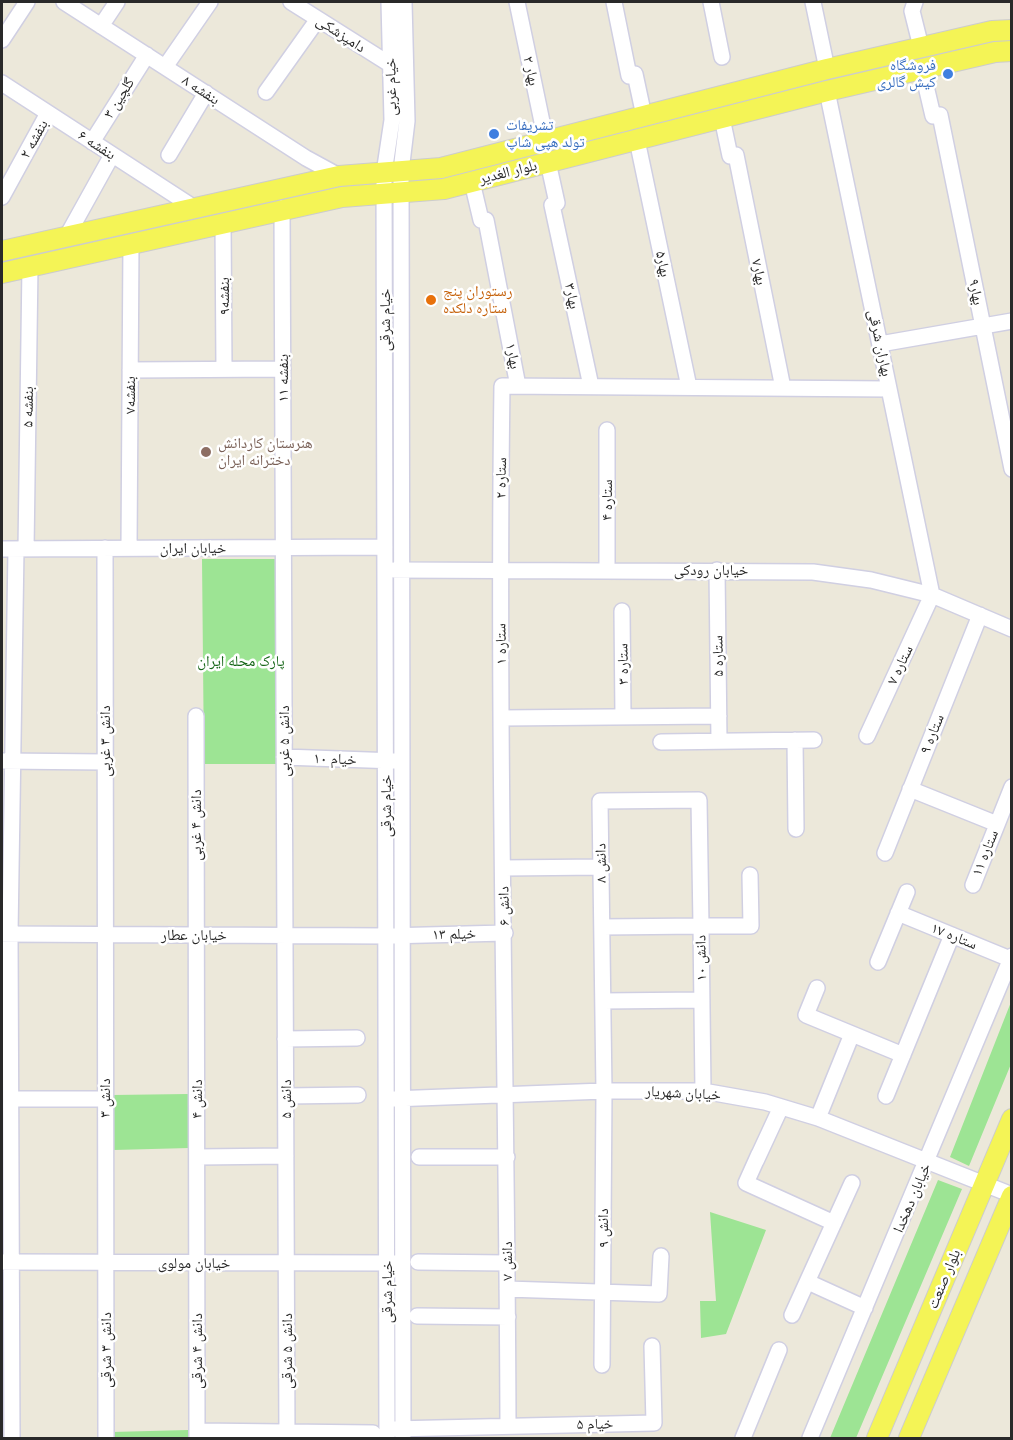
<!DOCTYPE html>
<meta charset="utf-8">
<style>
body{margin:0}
#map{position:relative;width:1013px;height:1440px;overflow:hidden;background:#ece8da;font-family:"Golos Text",sans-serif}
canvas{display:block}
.frame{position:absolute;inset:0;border:3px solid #292929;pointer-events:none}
</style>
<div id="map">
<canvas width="1013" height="1440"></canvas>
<div class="frame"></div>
</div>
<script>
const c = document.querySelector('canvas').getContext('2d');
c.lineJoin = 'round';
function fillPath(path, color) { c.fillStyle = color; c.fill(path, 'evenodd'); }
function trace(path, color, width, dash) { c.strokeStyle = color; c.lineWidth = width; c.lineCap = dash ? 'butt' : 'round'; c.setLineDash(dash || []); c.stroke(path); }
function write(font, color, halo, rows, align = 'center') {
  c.font = font + ' "Golos Text","Noto Naskh Arabic",sans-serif'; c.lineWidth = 5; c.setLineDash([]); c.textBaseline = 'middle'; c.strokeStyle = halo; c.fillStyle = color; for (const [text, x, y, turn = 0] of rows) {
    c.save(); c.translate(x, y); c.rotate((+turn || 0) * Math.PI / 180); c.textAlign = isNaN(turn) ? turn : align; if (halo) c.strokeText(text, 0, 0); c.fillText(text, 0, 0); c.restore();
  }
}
const green = new Path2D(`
 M 202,559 L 279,559 L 280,764 L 204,764 Z
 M 1011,1002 L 1011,1064 L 969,1166 L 950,1157 Z
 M 188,1094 L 189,1148 L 114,1150 L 113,1095 Z
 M 938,1180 L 962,1189 L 856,1438 L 830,1438 Z
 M 710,1212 L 766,1230 L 726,1334 L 701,1338 L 700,1301 L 716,1301 Z
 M 188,1430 L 188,1438 L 112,1438 L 112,1432 Z`);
const minor = new Path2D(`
 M 64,2 L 306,158 L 339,176
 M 291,2 L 391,65
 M 517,2 L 546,141
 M 614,2 L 629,76 L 635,74 L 644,116
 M 711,2 L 722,57
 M 813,2 L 827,69
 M 915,2 L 912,11 L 921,47
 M 101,26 L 117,2
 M 2,40 L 27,2
 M 165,67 L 210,2
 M 922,69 L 933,116 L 940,115 L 1012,469
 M 2,83 L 193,207
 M 827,91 L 932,595 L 867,736
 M 266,92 L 318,19
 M 722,118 L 730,156 L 736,155 L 783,388
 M 637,140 L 689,387
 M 92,142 L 147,55
 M 169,155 L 206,93
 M 548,162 L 557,203 L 552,205 L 591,386
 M 472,182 L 481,220 L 486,220 L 518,386
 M 2,197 L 48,113
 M 282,208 L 287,1438
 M 223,222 L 224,369
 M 67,236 L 112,155
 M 880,344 L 1012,321
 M 130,370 L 283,369
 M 105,548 L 106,1438
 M 129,548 L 131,243
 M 2,549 L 385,547
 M 26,549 L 30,266
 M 394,570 L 813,572 L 871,580 L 932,595 L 1012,629
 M 607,570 L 607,430
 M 717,570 L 719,741
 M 622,611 L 623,717
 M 196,716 L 197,1438
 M 502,718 L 719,716
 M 795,740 L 796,829
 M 661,742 L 814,740
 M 284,757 L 396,761
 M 2,761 L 105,762
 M 910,789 L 997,824
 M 885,853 L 980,615
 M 504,868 L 601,867
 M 973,885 L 1012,787
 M 898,913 L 1010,959
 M 602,927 L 701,926 L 699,800 L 600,801 L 604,1091 L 602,1365
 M 2,934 L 387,936 L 505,933
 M 878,962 L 907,892
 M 817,988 L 806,1015 L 903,1055
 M 603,1001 L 702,1000
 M 285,1039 L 357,1038
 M 703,1091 L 701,926 L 751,926 L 750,875
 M 286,1096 L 358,1095
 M 886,1096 L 952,935
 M 11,1099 L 105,1099
 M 392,1099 L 604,1091 L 703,1091 L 765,1102 L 818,1118 L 1012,1195
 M 818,1118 L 852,1034
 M 759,1154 L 746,1183 L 834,1223
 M 198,1157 L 286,1156
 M 419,1157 L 507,1157
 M 756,1161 L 781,1107
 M 2,1262 L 397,1263
 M 418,1262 L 507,1263
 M 808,1282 L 865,1308
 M 507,1289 L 659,1294 L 661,1256
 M 792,1315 L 852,1183
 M 417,1316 L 508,1317
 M 508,1426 C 507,1079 497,733 502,386 L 889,389
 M 393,1429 L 654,1423 L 652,1346
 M 197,1431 L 373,1433
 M 12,1438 L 10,934 L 16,549
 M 387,1438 L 384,173 L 392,120 L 389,2
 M 403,1438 L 401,171 L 407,121 L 404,2
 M 743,1438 L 779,1350
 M 810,1438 L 1012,956`);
const major = new Path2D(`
 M 2,251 L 339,176 L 441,168 L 827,69 L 992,31 L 1012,30
 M 2,273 L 342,197 L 444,189 L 827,91 L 995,52 L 1012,51
 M 877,1438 L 1012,1119
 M 909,1438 L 1012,1196`);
const markers = [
 [948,74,6,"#3f7fe0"],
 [494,134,6,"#3f7fe0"],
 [431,300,6,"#e8710a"],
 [206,452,6,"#8d6e63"]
];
const streetNames = [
 ["دامپزشکی",341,34,33],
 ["بهار ۲",531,71,78],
 ["خیام غربی",391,87,-91],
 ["بنفشه ۸",201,90,33],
 ["گلچین ۳",119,98,-58],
 ["بنفشه ۲",34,139,-61],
 ["بنفشه ۶",97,145,33],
 ["بلوار الغدیر",508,172,-14],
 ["بهار۵",663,264,78],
 ["بهار۷",759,272,79],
 ["بهار۹",976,292,79],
 ["بنفشه۹",224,296,-90],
 ["بهار۳",572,296,78],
 ["خیام شرقی",385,320,-90],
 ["بهاران شرقی",880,343,78],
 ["بهار۱",513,356,79],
 ["بنفشه ۱۱",283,378,-90],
 ["بنفشه۷",130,395,-90],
 ["بنفشه ۵",28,407,-89],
 ["ستاره ۲",501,478,-89],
 ["ستاره ۴",607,500,-90],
 ["خیابان ایران",193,548],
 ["خیابان رودکی",711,570],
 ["ستاره ۱",501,644,-91],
 ["ستاره ۵",718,656,-91],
 ["ستاره ۳",623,664,-91],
 ["ستاره ۷",900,665,-65],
 ["ستاره ۹",932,734,-68],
 ["دانش ۳ غربی",105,741,-90],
 ["دانش ۵ غربی",284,741,-90],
 ["خیام ۱۰",335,759,2],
 ["خیام شرقی",386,806,-90],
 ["دانش ۴ غربی",196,825,-90],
 ["ستاره ۱۱",985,853,-68],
 ["دانش ۸",601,863,-91],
 ["دانش ۶",504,906,-91],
 ["خیلم ۱۳",454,934,-1],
 ["خیابان عطار",194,935],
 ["ستاره ۱۷",954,936,22],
 ["دانش ۱۰",701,958,-91],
 ["خیابان شهریار",683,1093,3],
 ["دانش ۳",105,1098,-90],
 ["دانش ۴",197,1099,-90],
 ["دانش ۵",286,1099,-90],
 ["خیابان دهخدا",912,1198,-67],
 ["دانش ۹",603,1228,-90],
 ["دانش ۷",507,1261,-90],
 ["خیابان مولوی",194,1263],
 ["بلوار صنعت",944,1279,-67],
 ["خیام شرقی",387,1292,-90],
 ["دانش ۳ شرقی",106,1350,-90],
 ["دانش ۴ شرقی",197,1351,-90],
 ["دانش ۵ شرقی",287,1351,-90],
 ["خیام ۵",595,1424,-1]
];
const shopNames = [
 ["فروشگاه",936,65],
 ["کیش گالری",936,82],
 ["تشریفات",506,125,"left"],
 ["تولد هپی شاپ",506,142,"left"]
];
const foodNames = [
 ["رستوران پنج",443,291],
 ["ستاره دلکده",443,308]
];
const educationNames = [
 ["هنرستان کاردانش",218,443],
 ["دخترانه ایران",218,460]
];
const parkNames = [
 ["پارک محله ایران",241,661]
];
fillPath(green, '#9de494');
trace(minor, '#d0cfe2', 18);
trace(major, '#ccc', 22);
trace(minor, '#fff', 15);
trace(major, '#f4f456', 20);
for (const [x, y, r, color] of markers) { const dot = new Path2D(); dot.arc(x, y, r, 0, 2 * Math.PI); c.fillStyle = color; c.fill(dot); trace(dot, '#fff', 2); }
write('15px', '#292929', '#fff', streetNames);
write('15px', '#366cbe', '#fff', shopNames, 'right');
write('15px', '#c56008', '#fff', foodNames, 'left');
write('15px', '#785e54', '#fff', educationNames, 'left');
write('15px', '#176719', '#fff', parkNames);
</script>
